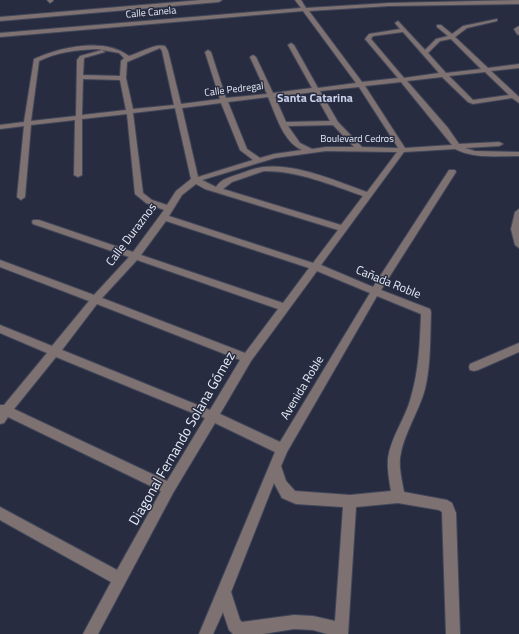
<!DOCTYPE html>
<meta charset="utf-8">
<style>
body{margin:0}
canvas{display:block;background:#272c40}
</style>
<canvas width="519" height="634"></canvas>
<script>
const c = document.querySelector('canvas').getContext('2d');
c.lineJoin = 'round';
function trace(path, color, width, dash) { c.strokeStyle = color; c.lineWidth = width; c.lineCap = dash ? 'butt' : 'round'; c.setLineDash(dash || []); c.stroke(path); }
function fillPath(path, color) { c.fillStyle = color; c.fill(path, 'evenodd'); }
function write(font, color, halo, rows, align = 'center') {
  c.font = font + ' "Titillium Web",sans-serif'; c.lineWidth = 3; c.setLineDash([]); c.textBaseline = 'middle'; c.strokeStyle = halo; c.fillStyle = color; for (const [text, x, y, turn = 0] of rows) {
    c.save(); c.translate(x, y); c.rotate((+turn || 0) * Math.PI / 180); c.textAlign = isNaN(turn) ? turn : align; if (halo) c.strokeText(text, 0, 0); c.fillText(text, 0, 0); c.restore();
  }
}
const minor = new Path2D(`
 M 47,0 L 53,0 L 53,1 L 50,3 Z
 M 201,0 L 222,0 L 219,2 L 0,21 L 0,17 Z
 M 295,0 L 301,0 L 306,8 L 389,3 L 519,0 L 519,4 L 389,6 L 309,11 L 362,82 L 398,78 L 365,39 L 369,34 L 400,29 L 395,23 L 398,21 L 425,50 L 436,39 L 448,36 L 437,27 L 437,25 L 441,25 L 452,34 L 463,26 L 497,19 L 497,21 L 467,28 L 455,37 L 488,68 L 519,64 L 519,68 L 491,71 L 519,97 L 519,103 L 512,98 L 473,104 L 468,102 L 442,77 L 407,81 L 448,128 L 459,144 L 499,142 L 503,144 L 499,146 L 465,148 L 475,151 L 519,152 L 519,156 C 499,156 473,159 455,149 L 404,152 L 321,265 L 373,287 L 449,170 L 455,170 L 456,172 L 381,290 L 430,309 L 431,312 C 430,337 431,364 425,389 C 419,412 403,434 400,458 C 399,469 402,481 404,492 L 447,500 L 452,503 L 456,513 L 460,634 L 446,634 L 442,512 L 439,510 L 398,503 L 356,507 L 348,634 L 327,634 L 313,630 L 294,629 L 263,634 L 233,634 L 229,630 L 223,612 L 213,634 L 199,634 L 275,452 L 215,423 L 173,493 L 98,634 L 83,634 L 111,582 L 0,520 L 0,507 L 117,570 L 161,491 L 8,417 L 4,423 L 0,424 L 0,405 L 4,405 L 47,353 L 0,333 L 0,325 L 52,346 L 89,301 L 0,267 L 0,260 L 94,295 L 129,257 L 33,224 L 32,222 L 33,220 L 39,220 L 133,252 L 164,210 L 146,203 L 135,194 L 127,114 L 82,119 L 82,175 L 78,177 L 74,175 L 75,120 L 31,125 L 25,197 L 21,200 L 17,197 L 24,126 L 0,129 L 0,125 L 24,122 L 34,59 C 59,47 105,37 129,56 C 140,53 155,43 165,46 L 168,51 L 181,104 L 220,99 L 205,52 L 208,50 L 211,52 L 226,98 L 267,94 L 250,57 L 253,55 L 256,57 L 273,93 L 312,88 L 288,45 L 291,43 L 294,45 L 318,88 L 356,83 L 303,11 L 0,37 L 0,33 L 301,8 ZM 403,32 L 439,73 L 404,78 L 371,39 L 373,36 ZM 451,39 L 481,69 L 446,73 L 428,53 L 440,41 ZM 160,48 L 162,51 L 174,105 L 133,109 L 126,78 L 127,62 ZM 97,49 L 119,53 L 124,58 L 121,61 L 120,76 L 83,75 L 84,58 L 105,52 L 102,50 L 80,56 L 77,60 L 76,116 L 31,121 L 39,61 C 57,52 77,50 97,49 ZM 485,72 L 509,95 L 473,100 L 449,76 ZM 83,79 L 120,80 L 126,110 L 82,115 ZM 401,82 L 452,145 L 405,148 L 365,86 ZM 359,87 L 397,146 L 398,148 L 362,147 L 338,122 L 320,91 ZM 314,92 L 330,121 L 286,122 L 275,97 ZM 268,97 C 276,115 283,142 302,150 L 274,154 L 260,158 L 247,149 L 228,102 ZM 221,103 L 240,150 L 253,160 L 198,177 L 182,108 ZM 175,108 L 191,179 L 176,191 L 167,205 L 152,200 L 143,193 L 133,113 ZM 333,125 L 354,147 L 326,147 L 312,149 L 300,143 L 288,126 ZM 326,151 L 397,152 L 367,192 C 336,181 296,163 263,167 C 254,168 245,172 236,175 C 228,178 221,179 216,187 L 202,180 L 275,158 ZM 264,171 C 299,171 331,185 363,196 L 341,225 L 223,189 L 232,182 ZM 196,184 L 205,189 L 338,230 L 313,263 L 169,216 L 182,195 ZM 166,221 L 309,268 L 283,303 L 141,255 ZM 137,260 L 278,309 L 245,353 L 102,298 ZM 317,271 L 370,293 L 280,442 L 220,414 L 251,361 ZM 377,296 L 421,314 C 420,342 419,370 411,397 C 406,418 391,436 388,458 C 387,469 389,480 391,491 L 350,495 L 295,491 L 286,481 L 281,466 L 287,452 ZM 97,304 L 240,360 L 210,410 L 62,350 ZM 56,357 L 205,418 L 167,481 L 14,409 ZM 274,483 L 282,498 L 296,504 L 343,507 L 335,621 L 313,616 L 294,615 L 242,622 L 240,620 L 231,592 Z
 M 519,26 L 519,35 L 517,34 L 514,29 Z
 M 519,209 L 519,248 L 515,245 L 511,229 L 515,212 Z
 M 519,343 L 519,352 L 478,370 L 474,371 L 470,370 L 469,367 L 470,364 Z`);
const farStreetnames = [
 ["Calle Canela",151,13,-5],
 ["Calle Pedregal",234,90,-7],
 ["Boulevard Cedros",357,140]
];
const farQuarternames = [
 ["Santa Catarina",315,99]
];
const streetNames = [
 ["Calle Duraznos",132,235,-53],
 ["Cañada Roble",388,283,22],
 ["Avenida Roble",303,388,-59]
];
const nearStreetnames = [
 ["Diagonal Fernando Solana Gómez",183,439,-60]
];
trace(minor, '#42475a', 2);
fillPath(minor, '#7e7171');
write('10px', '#e9eefa', '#272c40', farStreetnames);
write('bold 12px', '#c8d0e9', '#272c40', farQuarternames);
write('12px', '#e9eefa', '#272c40', streetNames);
write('14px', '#e9eefa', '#272c40', nearStreetnames);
</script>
